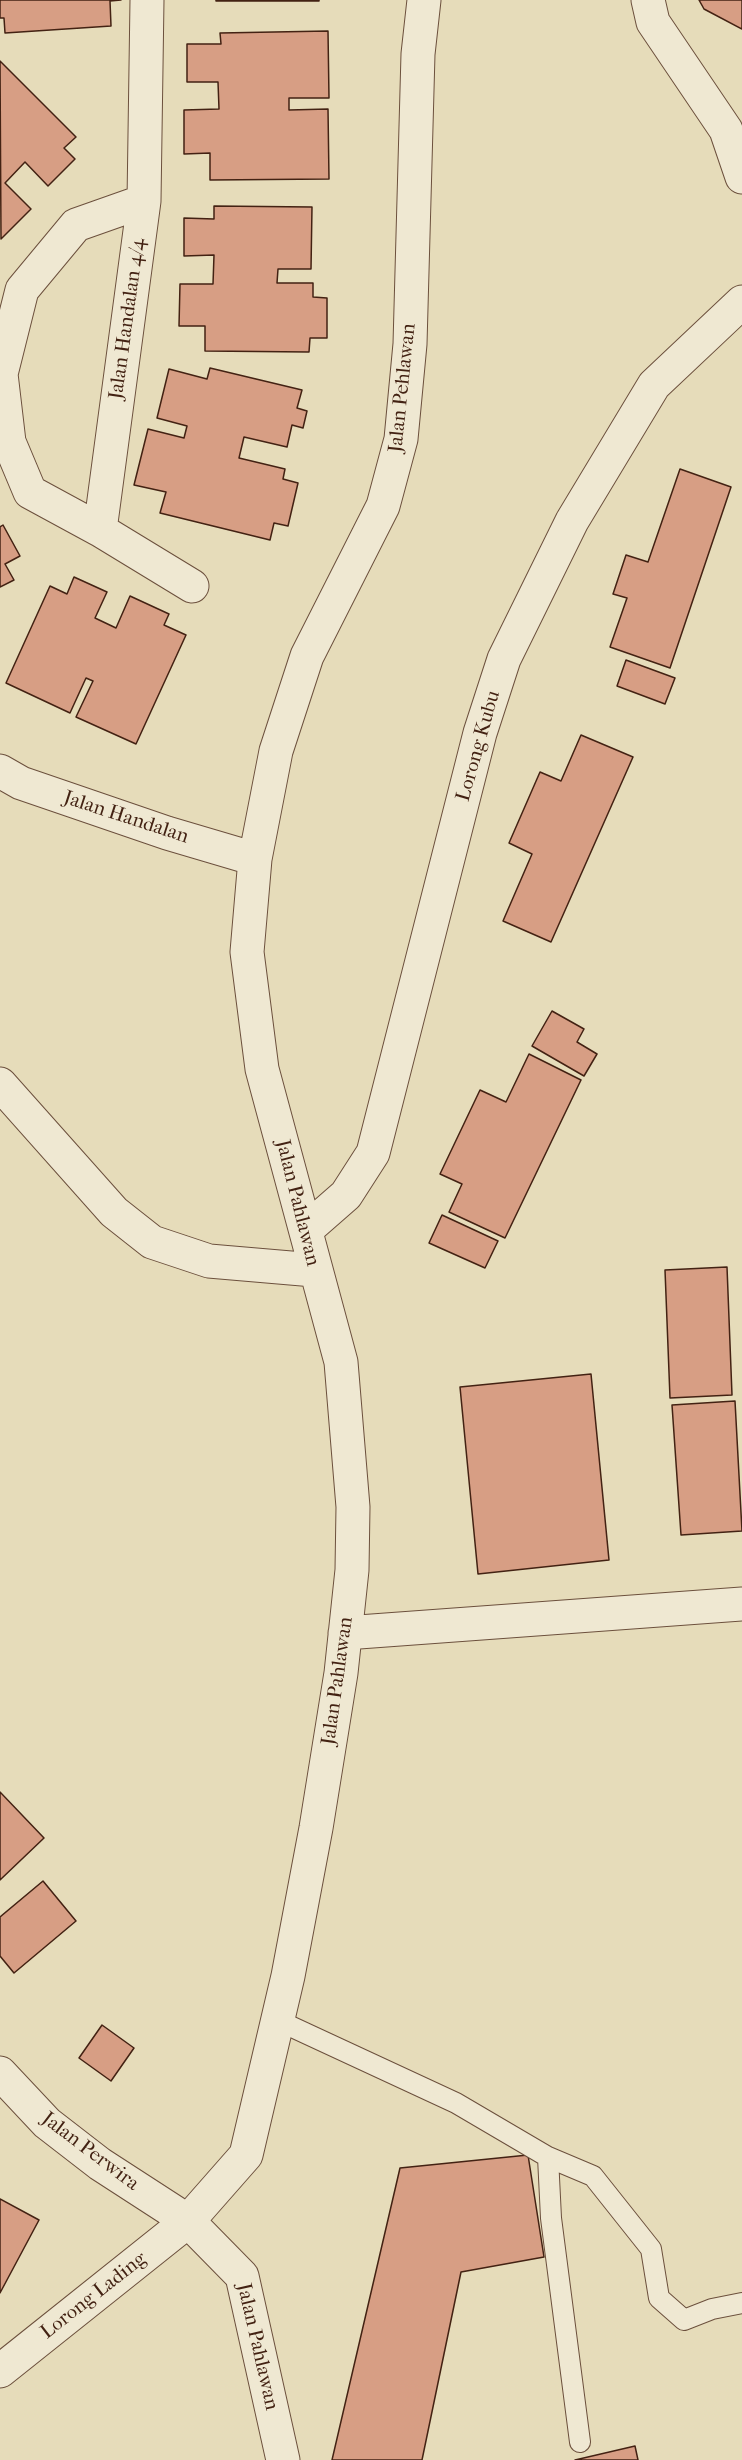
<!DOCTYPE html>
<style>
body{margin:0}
canvas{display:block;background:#e6dcba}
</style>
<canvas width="742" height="2460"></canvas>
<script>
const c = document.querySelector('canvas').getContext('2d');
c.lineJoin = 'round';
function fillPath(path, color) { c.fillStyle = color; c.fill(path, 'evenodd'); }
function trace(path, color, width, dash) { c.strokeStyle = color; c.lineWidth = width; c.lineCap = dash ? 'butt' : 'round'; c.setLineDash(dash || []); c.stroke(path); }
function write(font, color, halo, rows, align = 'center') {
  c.font = font + ' "IM FELL French Canon",serif'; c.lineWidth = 4.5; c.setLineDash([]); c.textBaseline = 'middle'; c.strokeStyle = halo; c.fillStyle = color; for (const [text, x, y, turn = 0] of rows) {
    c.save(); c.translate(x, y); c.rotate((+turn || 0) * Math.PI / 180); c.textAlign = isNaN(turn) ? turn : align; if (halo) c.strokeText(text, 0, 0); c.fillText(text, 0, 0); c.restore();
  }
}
const building = new Path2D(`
 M 0,0 L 121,0 L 110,1 L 111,26 L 5,33 L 4,18 L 0,18 Z
 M 216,0 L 319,0 L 319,1 L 216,1 Z
 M 699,0 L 742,0 L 742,29 L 704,9 Z
 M 328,31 L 329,98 L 289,98 L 289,110 L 328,109 L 329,179 L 210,180 L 210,153 L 184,154 L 184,110 L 219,109 L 218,82 L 187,82 L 187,44 L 221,44 L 220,33 Z
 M 0,61 L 76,137 L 64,148 L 75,159 L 48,186 L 25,162 L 5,183 L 31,209 L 1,239 Z
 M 214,206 L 312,207 L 311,269 L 278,269 L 277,283 L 313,283 L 313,297 L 327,298 L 327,338 L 310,338 L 309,352 L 205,351 L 205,326 L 179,326 L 180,284 L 213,284 L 214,255 L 184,256 L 184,218 L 214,219 Z
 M 210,368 L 302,390 L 297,408 L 307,411 L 303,428 L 292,425 L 287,447 L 244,437 L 239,458 L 285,469 L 283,479 L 298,483 L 288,526 L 274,523 L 270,540 L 160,513 L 166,492 L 134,485 L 148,429 L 184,438 L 187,426 L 157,418 L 169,369 L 207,379 Z
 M 680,469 L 731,487 L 670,668 L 610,647 L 627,598 L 613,594 L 626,555 L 648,562 Z
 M 3,525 L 20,556 L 5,564 L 14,580 L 0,587 L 0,527 Z
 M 74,577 L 107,592 L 95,618 L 116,628 L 130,596 L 169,614 L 164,625 L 186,635 L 136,744 L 76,717 L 93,681 L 86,678 L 70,713 L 6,683 L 50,586 L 67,594 Z
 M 626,660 L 675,678 L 665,704 L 617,686 Z
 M 581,735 L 633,757 L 551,942 L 503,921 L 532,854 L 509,843 L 540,772 L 561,781 Z
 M 552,1011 L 584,1029 L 577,1042 L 597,1054 L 584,1076 L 532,1046 Z
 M 529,1054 L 581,1080 L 505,1238 L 449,1212 L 462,1184 L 440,1174 L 480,1090 L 506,1102 Z
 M 442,1215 L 498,1241 L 485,1268 L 429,1243 Z
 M 727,1267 L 732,1395 L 670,1398 L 665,1270 Z
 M 591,1374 L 609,1560 L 478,1574 L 460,1387 Z
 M 735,1401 L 742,1531 L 681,1535 L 672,1405 Z
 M 0,1792 L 44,1838 L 0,1880 Z
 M 43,1881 L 76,1921 L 14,1973 L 0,1956 L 0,1917 Z
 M 102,2025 L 134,2048 L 111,2081 L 79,2058 Z
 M 528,2155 L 544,2257 L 461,2272 L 422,2460 L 332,2460 L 400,2168 Z
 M 0,2199 L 39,2220 L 0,2293 Z
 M 635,2446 L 638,2460 L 575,2460 Z`);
const lane = new Path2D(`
 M 277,2020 L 456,2103 L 548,2157 L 551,2218 L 580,2442
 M 548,2157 L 593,2176 L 651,2249 L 659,2298 L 684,2320 L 712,2309 L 742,2303`);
const street = new Path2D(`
 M 147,0 L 144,201 L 100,530 L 192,586
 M 648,0 L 653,22 L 726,130 L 742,177
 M 100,530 L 30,492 L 9,442 L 1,374 L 22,290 L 76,225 L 144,201
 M 0,771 L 21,783 L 167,833 L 255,859
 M 0,1084 L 114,1212 L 152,1242 L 209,1261 L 314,1270
 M 306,1230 L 346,1195 L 373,1153 L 480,733 L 504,659 L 572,521 L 654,385 L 742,302
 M 345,1633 L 742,1604
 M 0,2073 L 47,2123 L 100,2164 L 188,2221 L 0,2371
 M 283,2460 L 242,2276 L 188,2221 L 246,2155 L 288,1976 L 316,1828 L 341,1673 L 352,1570 L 353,1507 L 341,1362 L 262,1069 L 247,952 L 255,859 L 276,751 L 307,656 L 383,506 L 401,439 L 410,344 L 418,54 L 424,0`);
const streetNames = [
 ["Jalan Handalan 4/4",128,319,-82],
 ["Jalan Pehlawan",403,388,-84],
 ["Lorong Kubu",479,746,-74],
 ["Jalan Handalan",126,818,18],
 ["Jalan Pahlawan",297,1203,76],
 ["Jalan Pahlawan",338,1681,-82],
 ["Jalan Perwira",90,2152,37],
 ["Lorong Lading",94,2296,-38],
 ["Jalan Pahlawan",257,2347,77]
];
fillPath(building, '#d79e84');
trace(building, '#432213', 1.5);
trace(lane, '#6c503d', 22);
trace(street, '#6c503d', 35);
trace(lane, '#efe8d2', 20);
trace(street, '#efe8d2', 33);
write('20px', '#432213', '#efe8d2', streetNames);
</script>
